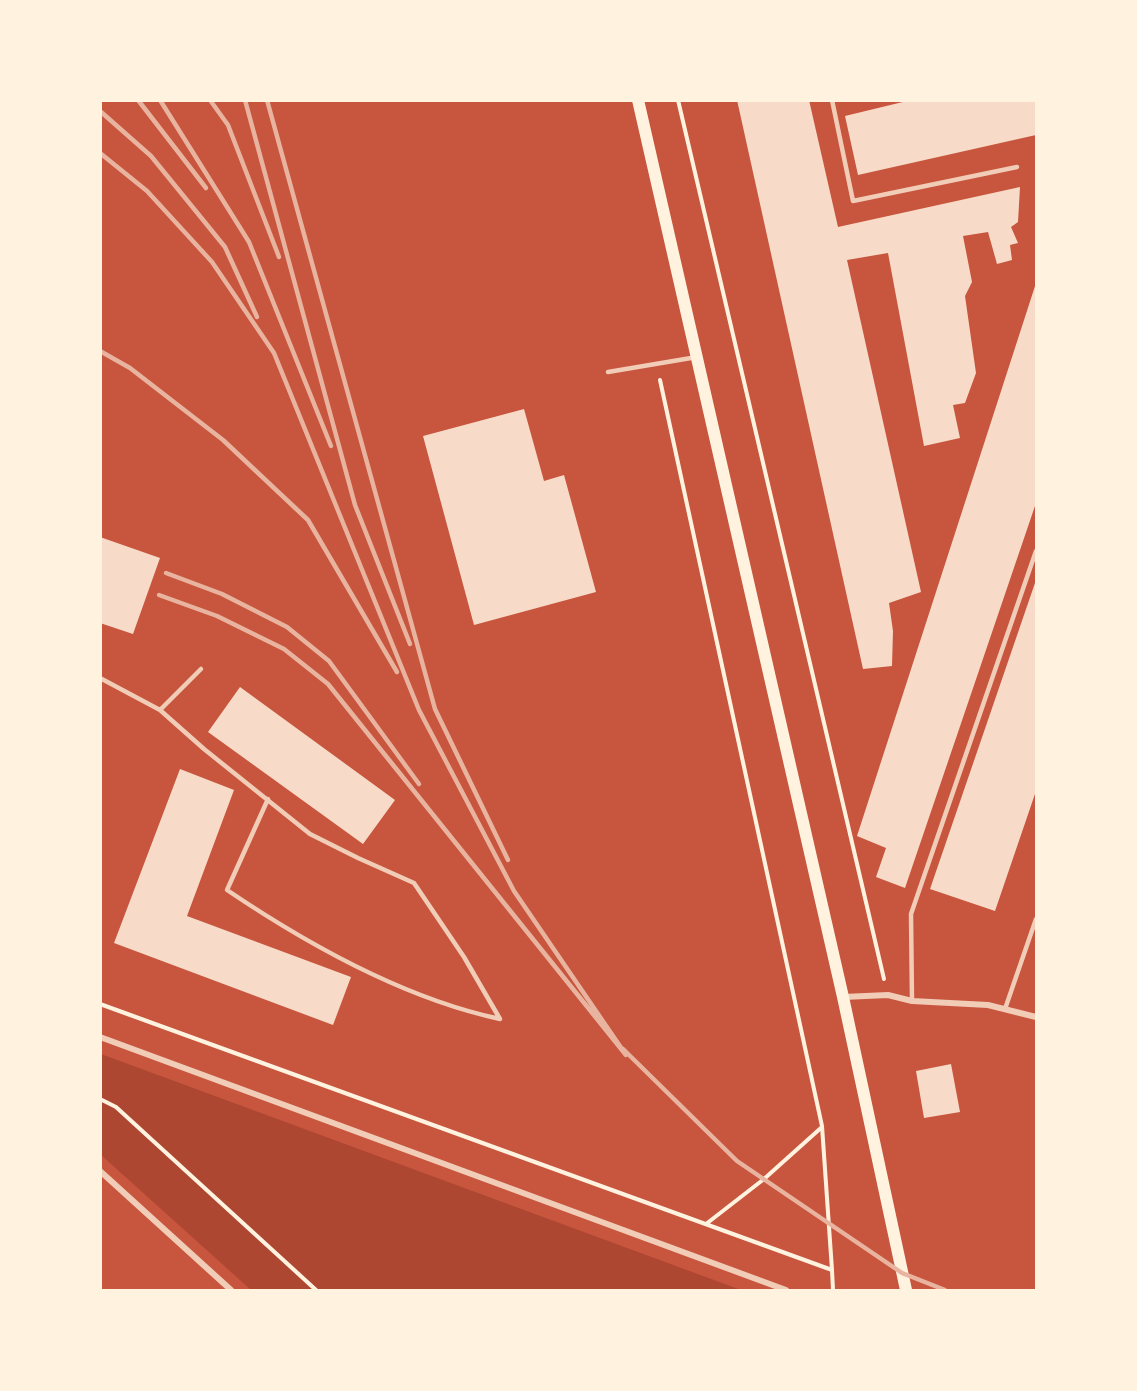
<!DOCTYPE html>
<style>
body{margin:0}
#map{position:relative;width:1137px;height:1391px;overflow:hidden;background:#c8553d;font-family:Raleway,sans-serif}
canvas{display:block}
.frame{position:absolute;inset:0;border:102px solid #fff3e0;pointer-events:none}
</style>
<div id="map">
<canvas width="1137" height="1391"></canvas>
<div class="frame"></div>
</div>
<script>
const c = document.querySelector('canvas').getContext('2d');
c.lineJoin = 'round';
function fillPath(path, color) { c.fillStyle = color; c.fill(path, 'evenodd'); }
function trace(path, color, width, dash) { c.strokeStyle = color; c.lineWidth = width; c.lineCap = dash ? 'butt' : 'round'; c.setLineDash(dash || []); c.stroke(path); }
const green = new Path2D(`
 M 101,1054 L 741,1290 L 251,1290 L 101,1155 Z`);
const building = new Path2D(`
 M 737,100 L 809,100 L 838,227 L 1020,187 L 1018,222 L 1011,227 L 1018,243 L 1010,245 L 1012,260 L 997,264 L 988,232 L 963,236 L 972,282 L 965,296 L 976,373 L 965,403 L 953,405 L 960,438 L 924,446 L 888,253 L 847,260 L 921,592 L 889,603 L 893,631 L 892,666 L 863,669 Z
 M 911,100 L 1036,100 L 1036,135 L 858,175 L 845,116 Z
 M 1036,283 L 1036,503 L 905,888 L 876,877 L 886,848 L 857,836 Z
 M 524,409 L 544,481 L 564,475 L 596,592 L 474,625 L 423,436 Z
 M 100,537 L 160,558 L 133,634 L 100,623 Z
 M 1036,580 L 1036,791 L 995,911 L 930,889 Z
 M 240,687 L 395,800 L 363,844 L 208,732 Z
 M 180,769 L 234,790 L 187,916 L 351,977 L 333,1025 L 114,943 Z
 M 951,1064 L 960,1112 L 924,1118 L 916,1071 Z`);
const path = new Path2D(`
 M 678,100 L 884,979
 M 660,380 L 822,1126 L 832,1270
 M 100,1004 L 832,1270 L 833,1290
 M 100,1099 L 116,1107 L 316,1290
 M 706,1224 L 764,1179 L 822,1127`);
const service = new Path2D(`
 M 832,100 L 853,201 L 1017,167
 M 608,372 L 697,357
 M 201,669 L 160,710 L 204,749 L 310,834 L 358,858 L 414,883 L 464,957 L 500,1019 C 406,999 307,944 227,890 L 268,799
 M 100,678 L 160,710
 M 912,1001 L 911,914 L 1036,551
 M 1005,1009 L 1036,919`);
const minor = new Path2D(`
 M 843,997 L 888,995 L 912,1001 L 988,1005 L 1036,1017
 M 100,1037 L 786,1290
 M 100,1171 L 231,1290`);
const secondary = new Path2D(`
 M 638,100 L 843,997 L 906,1290`);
const rail = new Path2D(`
 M 138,100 L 206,188
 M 160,100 L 249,242 L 331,446
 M 210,100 L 228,125 L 279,257
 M 245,100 L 355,505 L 410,644
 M 267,100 L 435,709 L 508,860
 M 100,111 L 151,156 L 225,247 L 257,317
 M 100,153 L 147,191 L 212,262 L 274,353 L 419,710 L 514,891 L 626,1055 L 328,684 L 284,649 L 217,616 L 159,595
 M 100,351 L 130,368 L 223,440 L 308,520 L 397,672
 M 166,573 L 222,594 L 287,627 L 329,661 L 419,784
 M 623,1049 L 737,1161 L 902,1273 L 945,1290`);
fillPath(green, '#ae4732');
fillPath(building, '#f7dbc8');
trace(path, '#fff3e0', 4);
trace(service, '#f1ccb7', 4.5);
trace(minor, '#f1ccb7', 6);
trace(secondary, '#fff3e0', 12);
trace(rail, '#e9b49f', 4.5);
</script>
